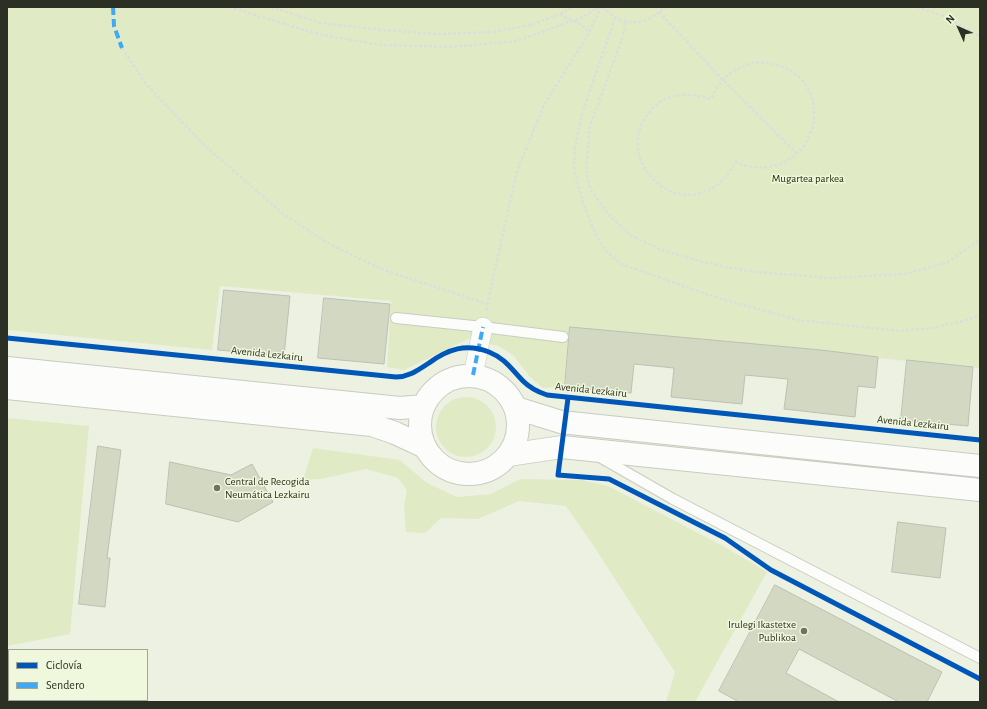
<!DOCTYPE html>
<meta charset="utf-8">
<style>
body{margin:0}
#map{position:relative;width:987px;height:709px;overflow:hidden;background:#ecf1e2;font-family:"Alegreya Sans",sans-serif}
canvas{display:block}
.frame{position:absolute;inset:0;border:8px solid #2c2f24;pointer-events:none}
.legend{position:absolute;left:8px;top:649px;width:140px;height:52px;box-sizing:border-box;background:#eff7dc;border:1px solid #a1a792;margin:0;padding:5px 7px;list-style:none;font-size:12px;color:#2c2f24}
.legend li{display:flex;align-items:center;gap:8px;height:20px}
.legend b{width:20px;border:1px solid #a1a792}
.north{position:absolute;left:939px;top:8px;width:40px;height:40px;-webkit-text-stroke:3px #eff7dc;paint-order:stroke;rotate:315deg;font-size:11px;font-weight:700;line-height:16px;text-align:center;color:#2c2f24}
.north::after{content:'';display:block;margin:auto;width:14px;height:18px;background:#2c2f24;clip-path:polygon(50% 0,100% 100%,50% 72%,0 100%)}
</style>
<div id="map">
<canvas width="987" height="709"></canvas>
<div class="frame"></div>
<ul class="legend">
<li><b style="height:5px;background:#0057b8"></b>Ciclovía</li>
<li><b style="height:5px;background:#3fa9f5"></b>Sendero</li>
</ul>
<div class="north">N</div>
</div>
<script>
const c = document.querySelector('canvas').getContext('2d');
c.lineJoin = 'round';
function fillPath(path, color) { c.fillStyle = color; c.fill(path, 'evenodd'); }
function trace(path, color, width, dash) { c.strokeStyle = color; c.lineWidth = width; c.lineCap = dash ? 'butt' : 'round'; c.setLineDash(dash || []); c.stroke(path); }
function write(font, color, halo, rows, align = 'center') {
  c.font = font + ' "Alegreya Sans",sans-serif'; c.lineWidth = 3; c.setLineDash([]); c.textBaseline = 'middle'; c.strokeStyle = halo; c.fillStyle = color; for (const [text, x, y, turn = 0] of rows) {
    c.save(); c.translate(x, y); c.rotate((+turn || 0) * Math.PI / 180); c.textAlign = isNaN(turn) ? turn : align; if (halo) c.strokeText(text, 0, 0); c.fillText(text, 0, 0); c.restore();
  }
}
const green = new Path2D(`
 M 7,7 L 980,7 L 980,368 L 570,328 L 565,386 L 543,388 L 530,377 L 513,355 L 498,346 L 468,339 L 404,370 L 387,367 L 391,301 L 220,286 L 212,350 L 7,330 Z
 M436 427a30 30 0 1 1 60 0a30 30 0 1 1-60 0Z
 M 7,418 L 89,426 L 70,634 L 7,646 Z
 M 313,448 L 400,460 L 427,483 L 457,497 L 491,494 L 520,479 L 581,480 L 608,486 L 723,546 L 767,572 L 695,702 L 666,702 L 675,672 L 593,545 L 566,506 L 519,501 L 478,519 L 441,518 L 425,533 L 406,532 L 404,507 L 407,490 L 398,478 L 366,469 L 321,479 L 303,480 Z`);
const building = new Path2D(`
 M 224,290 L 290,296 L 284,356 L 218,350 Z
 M 324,298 L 390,304 L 384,364 L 318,358 Z
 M 570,327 L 821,350 L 878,357 L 875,388 L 858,386 L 855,417 L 784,409 L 788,379 L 745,375 L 742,404 L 671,397 L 674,368 L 634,364 L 631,393 L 565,387 Z
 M 907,360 L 973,367 L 968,426 L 901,420 Z
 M 98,446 L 121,450 L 107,558 L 110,558 L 105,607 L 79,604 Z
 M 170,462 L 231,475 L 252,464 L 273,502 L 238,522 L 166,504 Z
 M 898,522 L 946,528 L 940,578 L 892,572 Z
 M 775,585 L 942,672 L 927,702 L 899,702 L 799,649 L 786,673 L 839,702 L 739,702 L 719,691 Z`);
const path = new Path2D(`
 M 229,7 L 318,34 L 381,45 L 451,47 L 516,41 L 581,18 L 599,7
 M 271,7 L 321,23 L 382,30 L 439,34 L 493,32 L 531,25 L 560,14 L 572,7
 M 603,7 C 622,28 645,27 664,7
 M 917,7 L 943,16 L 976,34 L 980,38
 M 664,8 L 670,7
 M 659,12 L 723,80 L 797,154
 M 560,14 C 569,21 583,22 588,32
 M 615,18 L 582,114 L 575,147 L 574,169 L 583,203 L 595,233 L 606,251 L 621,264 L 718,298 L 798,320 L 902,331 L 931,328 L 964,321 L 980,315
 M 626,22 L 622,39 L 590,126 L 586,168 L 590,189 L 609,215 L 630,235 L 662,250 L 703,262 L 746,271 L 831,278 L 905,274 L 948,262 L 980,239
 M 122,48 L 145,83 L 205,146 L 282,213 L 331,245 L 384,270 L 487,304
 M 756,62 C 764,63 772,63 780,66 C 838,86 818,174 753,167 C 747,167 741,164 736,162 C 730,170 726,179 717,185 C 669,220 610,153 652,109 C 670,91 689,93 711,99 C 722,76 732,69 756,62 Z
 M 486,310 L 517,171 L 544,105 L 589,33 L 601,7`);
const lane = new Path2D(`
 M 396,318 L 483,327 L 563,337
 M 598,456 L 673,499 L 980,658`);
const street = new Path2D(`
 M 473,375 L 483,327`);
const secondary = new Path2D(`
 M 7,368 L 400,408 L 424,406
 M420 425a49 49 0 1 1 98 0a49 49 0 1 1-98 0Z
 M 7,388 L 372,425 L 395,433 L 423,446
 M 516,408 L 561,422 L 980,466
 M 508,455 L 562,447 L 980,490`);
const quiet = new Path2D(`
 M 113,7 L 114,26 L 122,48
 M 473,375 L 483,327`);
const cycleway = new Path2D(`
 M 7,338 L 396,377 C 409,377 418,370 429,363 C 448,349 466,343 489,352 C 506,359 511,369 523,381 C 530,388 538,392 547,395 L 980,440
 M 568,398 L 558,475 L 609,479 L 725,538 L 771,570 L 980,679`);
const markers = [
 [217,488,4,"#6f7366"],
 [804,631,4,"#6f7366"]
];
const parkNames = [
 ["Mugartea parkea",808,179]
];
const streetNames = [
 ["Avenida Lezkairu",267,354,6],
 ["Avenida Lezkairu",591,390,6],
 ["Avenida Lezkairu",913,423,6]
];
const poiNames = [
 ["Central de Recogida",225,482],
 ["Neumática Lezkairu",225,495],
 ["Irulegi Ikastetxe",796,625,"right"],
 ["Publikoa",796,638,"right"]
];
fillPath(green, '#e0ebc5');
fillPath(building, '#d2d8c2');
trace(building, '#bcc0b4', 1);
trace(lane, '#c8ccc0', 12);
trace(street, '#c8ccc0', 20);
trace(secondary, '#c8ccc0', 24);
trace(path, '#ddddda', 2.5, [3, 2]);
trace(lane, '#fcfdfb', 10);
trace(street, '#fcfdfb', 19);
trace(secondary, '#fcfdfb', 22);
trace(quiet, '#3fa9f5', 4, [8, 4]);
trace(cycleway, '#0057b8', 5);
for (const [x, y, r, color] of markers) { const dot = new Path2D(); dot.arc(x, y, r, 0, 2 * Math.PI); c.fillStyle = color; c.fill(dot); trace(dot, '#eff7dc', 1.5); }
write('11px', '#262d09', '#eff7dc', parkNames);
write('11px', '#2c2f24', '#eff7dc', streetNames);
write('11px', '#2c2f24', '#eff7dc', poiNames, 'left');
</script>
